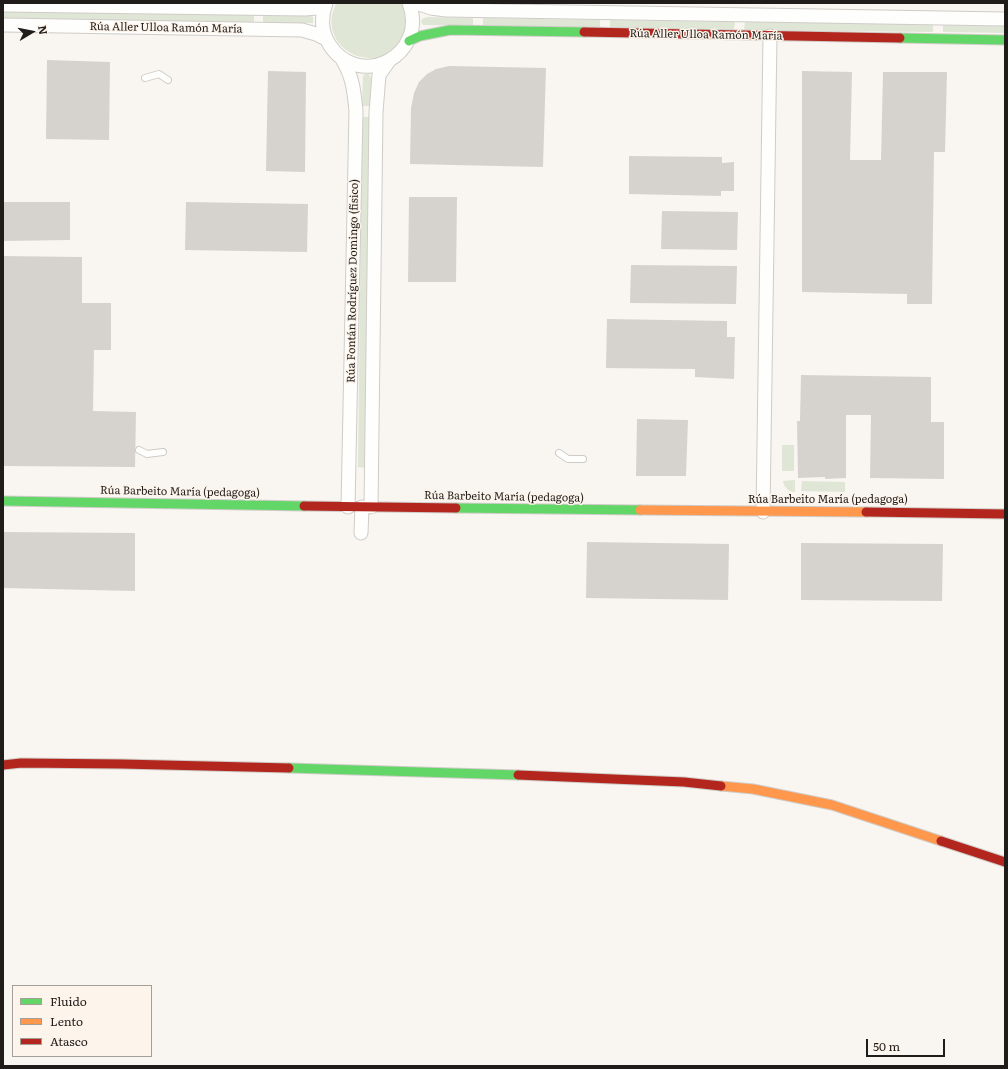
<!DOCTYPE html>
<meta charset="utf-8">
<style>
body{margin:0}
#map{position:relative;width:1008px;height:1069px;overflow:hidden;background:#f9f5f0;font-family:Literata,serif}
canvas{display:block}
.frame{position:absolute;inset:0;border:4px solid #1f1c19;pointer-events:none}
.legend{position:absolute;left:12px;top:985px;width:140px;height:72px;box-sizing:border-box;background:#fdf5ec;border:1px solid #a49e98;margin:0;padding:5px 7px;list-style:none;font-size:12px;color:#1f1c19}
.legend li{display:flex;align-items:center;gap:8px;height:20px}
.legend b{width:20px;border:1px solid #a49e98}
.north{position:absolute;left:12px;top:12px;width:40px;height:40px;-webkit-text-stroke:3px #fdf5ec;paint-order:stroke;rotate:80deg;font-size:11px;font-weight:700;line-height:16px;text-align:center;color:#1f1c19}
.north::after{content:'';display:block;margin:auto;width:14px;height:18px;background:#1f1c19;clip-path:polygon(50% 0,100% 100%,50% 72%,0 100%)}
.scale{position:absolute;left:866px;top:1039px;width:79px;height:18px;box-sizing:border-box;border:2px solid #1f1c19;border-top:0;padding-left:5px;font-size:12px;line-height:14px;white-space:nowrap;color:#1f1c19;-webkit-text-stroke:3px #fdf5ec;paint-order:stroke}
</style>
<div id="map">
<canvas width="1008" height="1069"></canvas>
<div class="frame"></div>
<ul class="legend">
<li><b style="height:5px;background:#63d668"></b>Fluido</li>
<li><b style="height:5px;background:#ff974d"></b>Lento</li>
<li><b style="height:5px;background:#b3261e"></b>Atasco</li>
</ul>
<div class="north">N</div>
<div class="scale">50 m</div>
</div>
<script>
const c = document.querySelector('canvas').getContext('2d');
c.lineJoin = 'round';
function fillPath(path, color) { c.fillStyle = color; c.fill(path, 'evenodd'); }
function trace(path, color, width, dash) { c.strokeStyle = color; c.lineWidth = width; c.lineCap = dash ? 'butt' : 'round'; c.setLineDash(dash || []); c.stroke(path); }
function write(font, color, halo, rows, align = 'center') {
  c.font = font + ' Literata,serif'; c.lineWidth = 3; c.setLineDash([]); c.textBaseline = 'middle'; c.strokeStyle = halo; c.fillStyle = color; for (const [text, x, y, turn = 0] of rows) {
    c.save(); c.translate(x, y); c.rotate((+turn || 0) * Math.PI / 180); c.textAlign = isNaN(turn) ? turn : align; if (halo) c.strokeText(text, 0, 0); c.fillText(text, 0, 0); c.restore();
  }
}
const green = new Path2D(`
 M 336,3 L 403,3 C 407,13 409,22 405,33 C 390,76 325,59 332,15 C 333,11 335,7 336,3 Z
 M 3,11 L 254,15 L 254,23 L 3,19 Z
 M 263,15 L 311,16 L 313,17 L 313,23 L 263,23 Z
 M 427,17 L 473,18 L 473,26 L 423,25 L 421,22 L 422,19 Z
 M 483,18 L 600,20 L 600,28 L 483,26 Z
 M 610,20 L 735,22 L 734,29 L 610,28 Z
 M 745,22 L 933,24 L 933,32 L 744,30 Z
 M 943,25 L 1005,26 L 1005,33 L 943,32 Z
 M 365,74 L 369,74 L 371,78 L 370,106 L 362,106 L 363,76 Z
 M 362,117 L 370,117 L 366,468 L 358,467 Z
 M 782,445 L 794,445 L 794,471 L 782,471 Z
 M 795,480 L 795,492 C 788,492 784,487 783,481 Z
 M 802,481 L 845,482 L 845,492 L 801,491 Z`);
const building = new Path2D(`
 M 47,60 L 110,62 L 109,140 L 46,139 Z
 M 449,66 L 546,68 L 543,167 L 410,164 L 411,108 L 414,93 L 419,82 L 427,74 L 436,69 Z
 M 268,71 L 306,72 L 305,172 L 266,171 Z
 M 802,71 L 852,72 L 850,160 L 881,160 L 883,72 L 947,72 L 945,152 L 934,152 L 932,304 L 907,304 L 907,294 L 802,292 Z
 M 629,156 L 722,157 L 722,163 L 734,162 L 734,191 L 721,191 L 721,196 L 629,194 Z
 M 409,197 L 457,197 L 456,282 L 408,282 Z
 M 3,202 L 70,202 L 70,240 L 3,241 Z
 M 186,202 L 308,204 L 307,252 L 185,250 Z
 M 662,211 L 738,212 L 737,250 L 661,249 Z
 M 3,256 L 82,257 L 82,303 L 111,303 L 111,350 L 94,350 L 93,411 L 136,412 L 135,467 L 3,466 Z
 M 631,265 L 737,266 L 736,304 L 630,303 Z
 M 607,319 L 727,321 L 727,337 L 735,337 L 734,379 L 695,377 L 695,369 L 606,368 Z
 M 801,375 L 931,377 L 931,422 L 944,422 L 944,479 L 870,478 L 871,415 L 846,415 L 846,478 L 825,479 L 825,477 L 798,478 L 797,421 L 800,421 Z
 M 637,419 L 688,420 L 686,476 L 636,476 Z
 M 3,532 L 135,533 L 135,591 L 3,588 Z
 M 587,542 L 729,544 L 728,600 L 586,598 Z
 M 801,543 L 943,544 L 942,601 L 801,600 Z`);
const lane = new Path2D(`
 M 145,78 L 159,74 L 168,80
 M 139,450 L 147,454 L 163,452
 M 559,453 L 568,459 L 583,459`);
const street = new Path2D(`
 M 326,3 C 321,17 321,31 329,44 C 359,92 429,55 409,3
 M 416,3 L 431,8 L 446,10 L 1005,19
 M 3,5 L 305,9 L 316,8 L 325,4
 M 3,25 L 302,30 L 316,34 L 326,39
 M 342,59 C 353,77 354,91 356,111 L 348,507
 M 371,507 L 376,112 L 379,75 L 389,61
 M 763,512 L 770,36
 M 361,533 L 362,507`);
const fast = new Path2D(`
 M 900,38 L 1005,40
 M 409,41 L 420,36 L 450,30 L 584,32
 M 3,501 L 304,506
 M 456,508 L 640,510
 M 289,768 L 518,775`);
const slow = new Path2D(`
 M 640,510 L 866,512
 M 721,786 L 753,789 L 832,805 L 941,841`);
const jam = new Path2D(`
 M 584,32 L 900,38
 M 304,506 L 456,508
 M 866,512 L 1005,514
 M 3,765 L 21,763 L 122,764 L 289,768
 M 518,775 L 684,782 L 721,786
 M 941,841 L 1005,862`);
const streetNames = [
 ["Rúa Aller Ulloa Ramón María",166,28,1],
 ["Rúa Aller Ulloa Ramón María",706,35,1],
 ["Rúa Fontán Rodríguez Domingo (físico)",353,281,-89],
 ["Rúa Barbeito María (pedagoga)",180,492,1],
 ["Rúa Barbeito María (pedagoga)",504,497,1],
 ["Rúa Barbeito María (pedagoga)",828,500]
];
fillPath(green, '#e0e6d5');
fillPath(building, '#d6d3cf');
trace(lane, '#cfccc8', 8);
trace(street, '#cfccc8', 15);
trace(fast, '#cfccc8', 11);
trace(slow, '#cfccc8', 11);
trace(jam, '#cfccc8', 11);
trace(lane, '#fefefd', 6);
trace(street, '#fefefd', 13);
trace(fast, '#63d668', 9);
trace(slow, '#ff974d', 9);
trace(jam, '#b3261e', 9);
write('11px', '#1f1c19', '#fdf5ec', streetNames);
</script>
